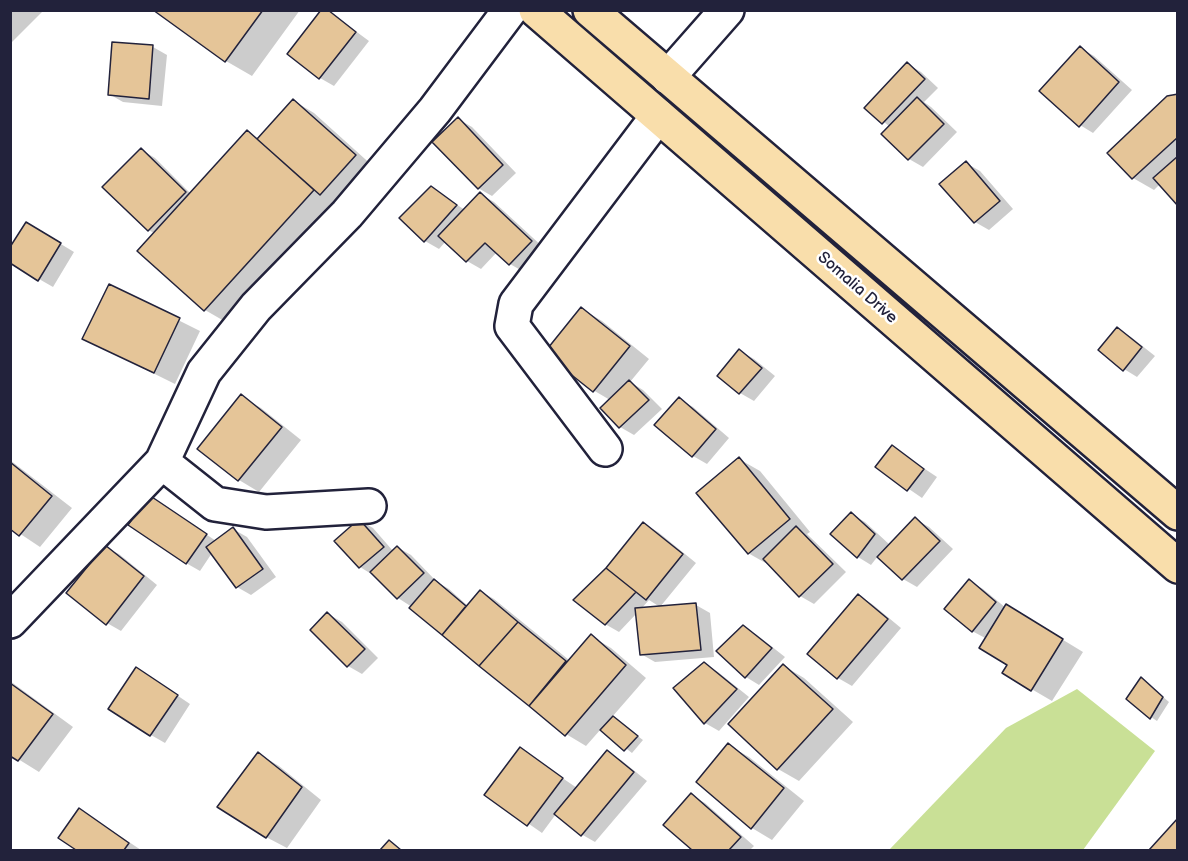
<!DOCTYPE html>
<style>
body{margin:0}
#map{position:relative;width:1188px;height:861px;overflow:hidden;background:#fff;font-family:"Balsamiq Sans",sans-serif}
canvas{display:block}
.frame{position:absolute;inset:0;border:12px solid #22223b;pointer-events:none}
</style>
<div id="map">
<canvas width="1188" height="861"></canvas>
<div class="frame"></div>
</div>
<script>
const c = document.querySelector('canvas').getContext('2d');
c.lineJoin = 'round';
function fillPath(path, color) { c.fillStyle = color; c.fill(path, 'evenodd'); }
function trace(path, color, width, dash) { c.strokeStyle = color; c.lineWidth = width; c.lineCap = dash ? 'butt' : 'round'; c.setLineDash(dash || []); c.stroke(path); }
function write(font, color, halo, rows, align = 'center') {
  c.font = font + ' "Balsamiq Sans",sans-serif'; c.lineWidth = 5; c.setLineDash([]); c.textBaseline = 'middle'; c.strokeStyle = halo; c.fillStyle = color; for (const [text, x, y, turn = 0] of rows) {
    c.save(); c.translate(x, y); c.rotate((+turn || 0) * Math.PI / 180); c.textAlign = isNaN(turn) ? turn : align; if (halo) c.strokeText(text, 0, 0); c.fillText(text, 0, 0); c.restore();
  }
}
const green = new Path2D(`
 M 1077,689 L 1155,751 L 1083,850 L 889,850 L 1006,728 Z`);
const shadow = new Path2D(`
 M 10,10 L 44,10 L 10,44 Z
 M 156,10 L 300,10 L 252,76 L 226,61 Z
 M 327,10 L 369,41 L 334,86 L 320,78 L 289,54 Z
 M 114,43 L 153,47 L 167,55 L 162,106 L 123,102 L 109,94 Z
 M 1080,48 L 1094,56 L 1132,90 L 1093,133 L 1080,125 Z
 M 907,64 L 921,72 L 938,88 L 924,102 L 931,107 L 957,132 L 923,167 L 909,159 L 883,134 L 890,127 L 866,107 Z
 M 1178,96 L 1178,204 L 1160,184 L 1154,190 L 1133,178 L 1109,153 Z
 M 294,101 L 314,113 L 375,168 L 231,325 L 205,310 L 155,234 L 149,230 L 142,150 L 155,158 L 191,194 L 247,132 L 259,139 Z
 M 458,119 L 472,127 L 516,173 L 492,196 L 478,188 Z
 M 966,163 L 980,171 L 1013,209 L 989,230 L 975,222 Z
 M 431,188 L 465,210 L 480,194 L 494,202 L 545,249 L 524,272 L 510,264 L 497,252 L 481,269 L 467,261 L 446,241 L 439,249 L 425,241 L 401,218 Z
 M 41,232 L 74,252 L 53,287 L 39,279 Z
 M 110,286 L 200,331 L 175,384 L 84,339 Z
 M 582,309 L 602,321 L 649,359 L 630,382 L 643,390 L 662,409 L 634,435 L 620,427 L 602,408 L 610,400 L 593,390 Z
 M 1117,329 L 1131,337 L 1155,356 L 1137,377 L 1124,369 Z
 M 740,351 L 754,359 L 775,376 L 754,401 L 740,393 L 719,376 Z
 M 241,396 L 261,408 L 301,440 L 259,492 L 239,480 Z
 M 679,399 L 693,407 L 729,438 L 707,464 L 693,456 Z
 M 892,447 L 937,477 L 922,498 L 877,467 Z
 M 739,459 L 760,471 L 810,532 L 807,534 L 846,572 L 814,604 L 800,596 L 769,565 L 748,553 Z
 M 10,460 L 72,508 L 40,547 L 10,527 Z
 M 163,505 L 216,541 L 233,529 L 247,537 L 276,577 L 251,595 L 237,587 L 212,553 L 200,571 L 186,563 Z
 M 851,514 L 865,522 L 890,545 L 915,519 L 929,527 L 953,549 L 917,587 L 903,579 L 878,556 L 871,565 L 858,557 Z
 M 359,520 L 373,528 L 393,551 L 397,547 L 411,555 L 437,582 L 449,589 L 468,606 L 480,591 L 494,599 L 569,660 L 591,636 L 611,648 L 646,678 L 612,717 L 643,740 L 632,753 L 601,729 L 586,746 L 566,734 L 481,665 L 412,607 L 398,598 L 373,575 L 360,567 Z
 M 644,524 L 658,532 L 696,563 L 660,607 L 649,600 L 641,609 L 696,605 L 710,613 L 714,657 L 655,662 L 641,654 L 637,613 L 619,632 L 605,624 L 607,569 Z
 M 105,547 L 119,554 L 157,585 L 121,631 L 107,623 L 68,593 Z
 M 969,581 L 983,589 L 1006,608 L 1027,618 L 1083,652 L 1052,701 L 1004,673 L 1009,664 L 987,639 L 972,631 Z
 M 858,596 L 872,604 L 901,628 L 852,686 L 838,678 L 809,654 Z
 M 328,614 L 342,622 L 378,658 L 362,674 L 348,666 L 312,630 Z
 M 744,627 L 757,635 L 785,657 L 759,685 L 746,677 Z
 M 704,664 L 718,672 L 749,697 L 719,731 L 705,723 Z
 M 784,666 L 804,678 L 853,722 L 799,781 L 778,769 L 730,724 Z
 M 150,677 L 190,704 L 165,743 L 151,735 Z
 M 1142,679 L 1169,702 L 1157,721 L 1151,717 Z
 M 10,681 L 73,727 L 39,772 L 10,754 Z
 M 728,745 L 749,757 L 804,801 L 772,840 L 752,828 Z
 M 520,749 L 577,788 L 607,752 L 621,760 L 647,781 L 595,842 L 581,834 L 556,814 L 542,833 L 486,794 Z
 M 259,754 L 279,766 L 321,800 L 287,848 L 266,837 Z
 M 691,795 L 705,803 L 754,846 L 750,850 L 695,850 L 665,825 Z
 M 80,810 L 93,818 L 141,850 L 78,850 L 60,838 Z`);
const building = new Path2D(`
 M 153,10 L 263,10 L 225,62 Z
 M 321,10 L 328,10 L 356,32 L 319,79 L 287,54 Z
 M 112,42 L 153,45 L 149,99 L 108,95 Z
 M 1080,46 L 1119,82 L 1079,127 L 1039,91 Z
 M 907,62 L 925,79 L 882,124 L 864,108 Z
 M 1178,94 L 1178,137 L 1132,179 L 1107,153 L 1167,96 Z
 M 917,97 L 944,124 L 908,160 L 881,134 Z
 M 293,99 L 356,155 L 320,195 L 257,139 Z
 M 458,117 L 503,165 L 478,189 L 432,142 Z
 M 247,130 L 314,190 L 204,311 L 137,251 Z
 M 141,148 L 186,192 L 148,231 L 102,187 Z
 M 1178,156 L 1178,206 L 1153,178 Z
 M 966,161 L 1000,201 L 974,223 L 939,184 Z
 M 431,186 L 457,205 L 424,242 L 399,218 Z
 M 480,192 L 532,241 L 509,265 L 485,243 L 466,262 L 438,236 Z
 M 26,222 L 61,243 L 38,281 L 10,263 L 10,247 Z
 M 109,284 L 180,318 L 154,373 L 82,339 Z
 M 581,307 L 630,346 L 593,392 L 544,353 Z
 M 1117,327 L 1142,347 L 1123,371 L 1098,350 Z
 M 739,349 L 762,368 L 739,394 L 717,376 Z
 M 629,380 L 649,400 L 619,428 L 600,408 Z
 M 241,394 L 282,427 L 238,481 L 197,449 Z
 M 679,397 L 716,429 L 692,457 L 654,425 Z
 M 892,445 L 924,469 L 907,491 L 875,467 Z
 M 739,457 L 790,519 L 748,554 L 696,493 Z
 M 10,462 L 52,496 L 19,536 L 10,529 Z
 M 149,495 L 207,534 L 186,564 L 128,525 Z
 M 851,512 L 875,534 L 857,558 L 830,534 Z
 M 915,517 L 940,541 L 902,580 L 877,557 Z
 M 359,519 L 384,547 L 359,568 L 334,541 Z
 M 643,522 L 683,554 L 646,600 L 606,568 Z
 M 796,526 L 833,564 L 799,597 L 763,559 Z
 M 233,527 L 263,569 L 236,588 L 206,547 Z
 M 105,545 L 144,576 L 106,625 L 66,593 Z
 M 397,546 L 424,573 L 397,599 L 370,572 Z
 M 606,568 L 636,592 L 605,625 L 573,600 Z
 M 434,579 L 466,606 L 442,635 L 409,608 Z
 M 969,579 L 996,602 L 972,632 L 944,609 Z
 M 480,590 L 518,622 L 479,666 L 442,635 Z
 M 858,594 L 888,619 L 837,679 L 807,654 Z
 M 696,603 L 701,650 L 640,655 L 635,608 Z
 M 1006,604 L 1063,639 L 1031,691 L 1002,673 L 1007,665 L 979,648 Z
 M 327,612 L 365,649 L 347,667 L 310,630 Z
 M 518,622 L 566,661 L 529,706 L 479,666 Z
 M 743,625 L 772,648 L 745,678 L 716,651 Z
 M 591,634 L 626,665 L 565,736 L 529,706 Z
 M 704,662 L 737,689 L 704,724 L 673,688 Z
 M 783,664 L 833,709 L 777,770 L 728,724 Z
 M 136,667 L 178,695 L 150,736 L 108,709 Z
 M 1141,677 L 1163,697 L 1150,719 L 1126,699 Z
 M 10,683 L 53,714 L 18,761 L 10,756 Z
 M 613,716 L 638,736 L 624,751 L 600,730 Z
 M 728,743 L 784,788 L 751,829 L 696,782 Z
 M 520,747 L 563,778 L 527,826 L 484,795 Z
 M 607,750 L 634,772 L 581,836 L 554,814 Z
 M 258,752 L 302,787 L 266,838 L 217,807 Z
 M 691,793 L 741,837 L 729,850 L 692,850 L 663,825 Z
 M 79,808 L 129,843 L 124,850 L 76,850 L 58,838 Z
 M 1178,818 L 1178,850 L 1149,850 Z
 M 389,840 L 401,850 L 380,850 Z`);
const minor = new Path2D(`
 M 668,77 L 727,10
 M 605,449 L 512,326 L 516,304 L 658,116
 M 162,462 L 215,504 L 266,512 L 369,506
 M 10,621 L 162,462 L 204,372 L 256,307 L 347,214 L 435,110 L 510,10`);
const major = new Path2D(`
 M 536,10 L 1178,566
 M 590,10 L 1178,513`);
const streetNames = [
 ["Somalia Drive",857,288,41]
];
fillPath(green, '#c9e096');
fillPath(shadow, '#0003');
fillPath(building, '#e5c598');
trace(building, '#22223b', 1.5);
trace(minor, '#22223b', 38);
trace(major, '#22223b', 38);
trace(minor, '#fff', 33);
trace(major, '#f9deab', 33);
write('16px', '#22223b', '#fff', streetNames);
</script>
